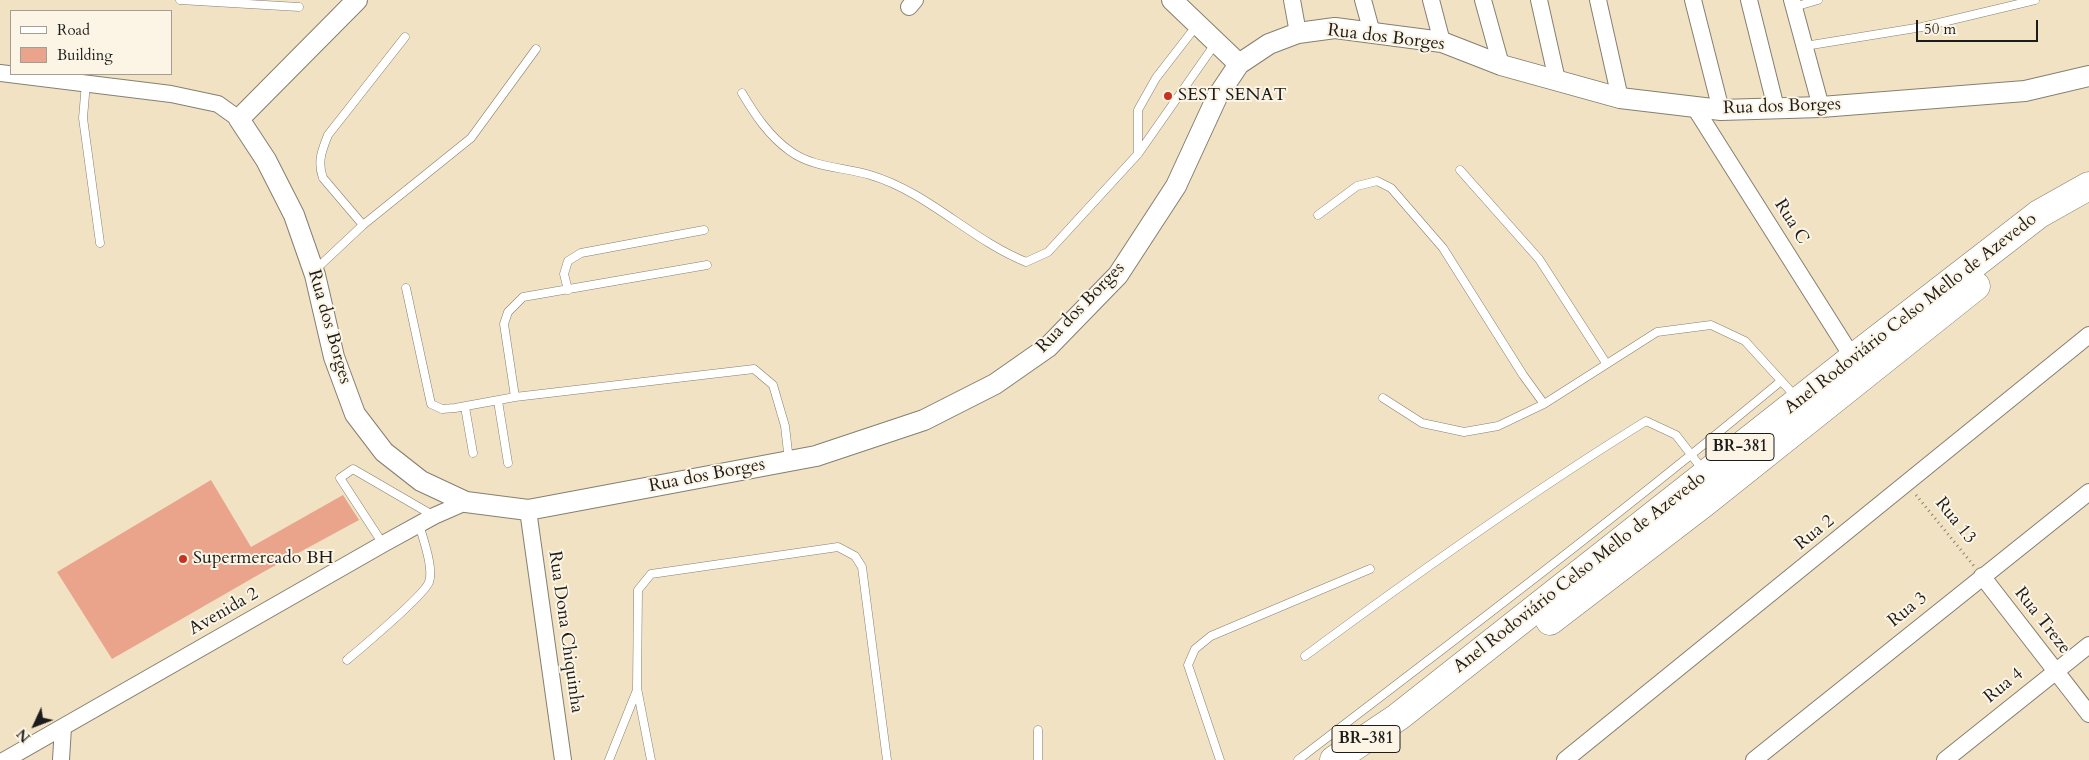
<!DOCTYPE html>
<meta charset="utf-8">
<style>
body{margin:0}
#map{position:relative;width:2089px;height:760px;overflow:hidden;background:#f1e2c3;font-family:Cardo,serif}
canvas{display:block}
.legend{position:absolute;left:10px;top:10px;width:162px;height:65px;box-sizing:border-box;background:#fcf5e5;border:1px solid #a29e95;margin:0;padding:6px 9px;list-style:none;font-size:15px;color:#1c1c1c}
.legend li{display:flex;align-items:center;gap:10px;height:25px}
.legend b{width:25px;border:1px solid #a29e95}
.north{position:absolute;left:10px;top:700px;width:50px;height:50px;-webkit-text-stroke:4px #fcf5e5;paint-order:stroke;rotate:227deg;font-size:14px;font-weight:700;line-height:20px;text-align:center;color:#1c1c1c}
.north::after{content:'';display:block;margin:auto;width:18px;height:22px;background:#1c1c1c;clip-path:polygon(50% 0,100% 100%,50% 72%,0 100%)}
.scale{position:absolute;left:1916px;top:20px;width:122px;height:22px;box-sizing:border-box;border:2px solid #1c1c1c;border-top:0;padding-left:6px;font-size:15px;line-height:18px;white-space:nowrap;color:#1c1c1c;-webkit-text-stroke:4px #fcf5e5;paint-order:stroke}
</style>
<div id="map">
<canvas width="2089" height="760"></canvas>
<ul class="legend">
<li><b style="height:6px;background:#fff"></b>Road</li>
<li><b style="height:14px;background:#eaa48c"></b>Building</li>
</ul>
<div class="north">N</div>
<div class="scale">50 m</div>
</div>
<script>
const c = document.querySelector('canvas').getContext('2d');
c.lineJoin = 'round';
function fillPath(path, color) { c.fillStyle = color; c.fill(path, 'evenodd'); }
function trace(path, color, width, dash) { c.strokeStyle = color; c.lineWidth = width; c.lineCap = dash ? 'butt' : 'round'; c.setLineDash(dash || []); c.stroke(path); }
function write(font, color, halo, rows, align = 'center') {
  c.font = font + ' Cardo,serif'; c.lineWidth = 4; c.setLineDash([]); c.textBaseline = 'middle'; c.strokeStyle = halo; c.fillStyle = color; for (const [text, x, y, turn = 0] of rows) {
    c.save(); c.translate(x, y); c.rotate((+turn || 0) * Math.PI / 180); c.textAlign = isNaN(turn) ? turn : align; if (halo) c.strokeText(text, 0, 0); c.fillText(text, 0, 0); c.restore();
  }
}
const building = new Path2D(`
 M 211,480 L 251,547 L 343,495 L 359,520 L 265,571 L 112,659 L 57,572 Z`);
const path = new Path2D(`
 M 1916,495 L 1974,566`);
const service = new Path2D(`
 M 180,0 L 299,7
 M 1794,7 L 1818,0
 M 1805,46 L 1922,27 L 2035,0
 M 86,83 L 83,118 L 100,243
 M 742,93 C 755,115 769,136 790,151 C 813,168 844,167 870,175 C 928,192 971,240 1026,262 L 1048,252 L 1138,154 L 1215,44
 M 1138,154 L 1138,110 L 1156,78 L 1197,25
 M 1460,170 L 1539,259 L 1606,363
 M 1318,215 L 1357,186 L 1377,181 L 1391,188 L 1443,248 L 1523,375 L 1544,404 L 1657,332 L 1711,325 L 1745,341 L 1796,397
 M 363,225 L 323,178 C 317,162 322,150 328,135 L 405,37
 M 315,270 L 363,225 L 471,138 L 536,49
 M 406,288 L 431,404 L 442,409 L 455,408 L 515,397 L 754,369 L 773,385 L 785,426 L 789,461
 M 568,290 L 564,274 L 568,261 L 581,253 L 704,230
 M 515,397 L 504,324 L 508,312 L 523,297 L 707,265
 M 1383,398 L 1422,423 L 1464,432 L 1498,426 L 1544,404
 M 498,401 L 508,463
 M 465,407 L 473,453
 M 383,544 L 340,478 L 353,469 L 434,516
 M 1305,656 C 1416,574 1528,494 1646,421 L 1676,435 L 1703,470
 M 347,660 C 361,648 425,595 429,582 C 434,568 423,539 419,524
 M 1038,730 L 1038,760
 M 609,760 L 637,690
 M 651,760 L 637,688 L 638,590 L 651,574 L 838,547 L 855,556 L 862,567 L 887,760
 M 1220,760 L 1188,665 L 1195,649 L 1211,636 L 1370,569
 M 1298,760 C 1461,635 1624,512 1781,381`);
const minor = new Path2D(`
 M 1292,0 L 1298,33
 M 1363,0 L 1372,33
 M 1431,0 L 1442,42
 M 1483,0 L 1501,65
 M 1539,0 L 1557,80
 M 1598,0 L 1620,98
 M 1693,0 L 1721,110
 M 1749,0 L 1776,108
 M 1792,0 L 1821,107
 M 909,7 L 915,0
 M 0,73 L 171,94 L 218,104 L 239,119
 M 1695,108 L 1853,358
 M 528,510 L 563,760
 M 1982,576 L 2089,714
 M 5,760 L 383,544 L 434,516 L 466,502
 M 61,760 L 63,727
 M 1565,760 L 2089,335
 M 1754,760 L 2089,492
 M 1945,760 L 2089,645`);
const tertiary = new Path2D(`
 M 357,0 L 239,119 L 266,160 L 294,215 L 315,275 L 334,357 L 355,414 L 384,452 L 421,481 L 466,502 L 528,510 L 816,456 L 924,420 L 995,384 L 1048,347 L 1118,275 L 1176,186 L 1217,97 L 1239,64 L 1269,44 L 1298,33 L 1335,28 L 1442,42 L 1501,65 L 1620,98 L 1721,110 L 1821,107 L 2025,91 L 2089,76
 M 1172,0 L 1239,64`);
const trunk = new Path2D(`
 M 1550,621 L 1704,503 L 1976,286
 M 1334,760 L 1398,717 L 1853,358 L 2039,214 L 2089,186`);
const markers = [
 [1168,96,5,"#c8321e"],
 [183,559,5,"#c8321e"]
];
const shields = [
 [1740,447,68],
 [1366,739,68]
];
const shieldNames = [
 ["BR-381",1740,447],
 ["BR-381",1366,739]
];
const streetNames = [
 ["Rua dos Borges",1386,38,7],
 ["Rua dos Borges",1782,107,-2],
 ["Rua C",1791,222,58],
 ["Rua dos Borges",1081,308,-46],
 ["Anel Rodoviário Celso Mello de Azevedo",1911,314,-38],
 ["Rua dos Borges",329,327,74],
 ["Rua dos Borges",707,476,-11],
 ["Rua 13",1955,521,51],
 ["Rua 2",1815,533,-39],
 ["Anel Rodoviário Celso Mello de Azevedo",1580,573,-38],
 ["Rua 3",1908,610,-39],
 ["Avenida 2",224,612,-30],
 ["Rua Treze",2042,621,52],
 ["Rua Dona Chiquinha",565,632,82],
 ["Rua 4",2004,686,-39]
];
const poiNames = [
 ["SEST SENAT",1178,96],
 ["Supermercado BH",193,559]
];
fillPath(building, '#eaa48c');
trace(service, '#867f70', 9);
trace(minor, '#867f70', 18);
trace(tertiary, '#867f70', 22);
trace(trunk, '#867f70', 29);
trace(path, '#867f70', 3, [1, 4]);
trace(service, '#fff', 8);
trace(minor, '#fff', 16);
trace(tertiary, '#fff', 20);
trace(trunk, '#fff', 28);
for (const [x, y, r, color] of markers) { const dot = new Path2D(); dot.arc(x, y, r, 0, 2 * Math.PI); c.fillStyle = color; c.fill(dot); trace(dot, '#fcf5e5', 2); }
for (const [x, y, w] of shields) { const box = new Path2D(); box.roundRect(x - w / 2, y - 13.5, w, 27, 4); c.fillStyle = '#fcf5e5'; c.fill(box); trace(box, '#1c1c1c', 1); }
write('bold 16px', '#1c1c1c', null, shieldNames);
write('18px', '#1c1c1c', '#fcf5e5', streetNames);
write('18px', '#1c1c1c', '#fcf5e5', poiNames, 'left');
</script>
